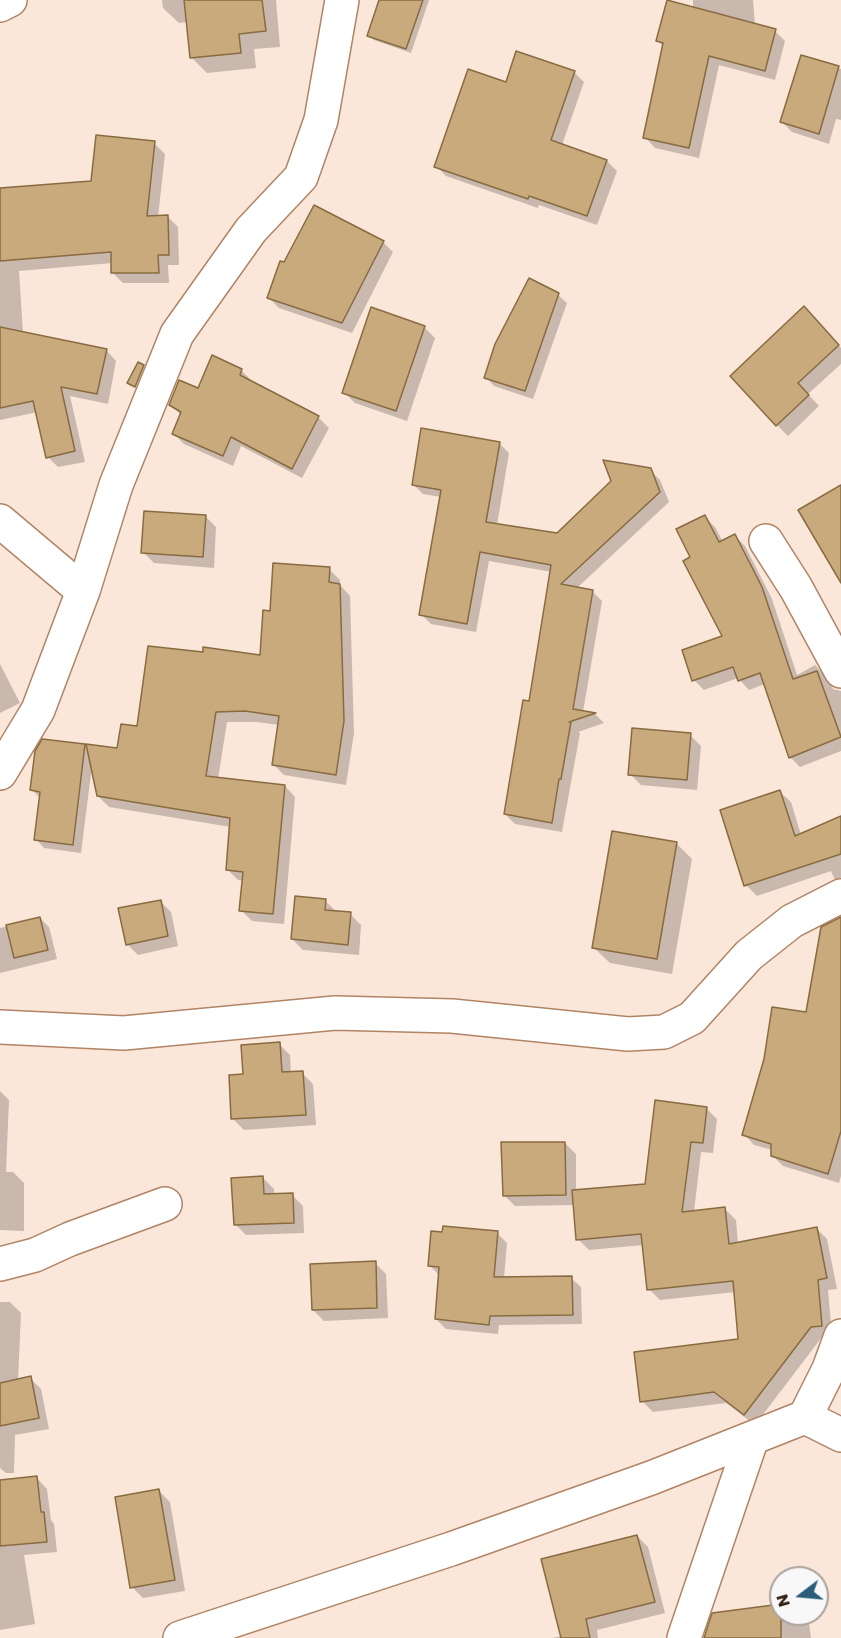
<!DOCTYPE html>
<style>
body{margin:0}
#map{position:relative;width:841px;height:1638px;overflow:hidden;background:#fae7d9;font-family:Poppins,sans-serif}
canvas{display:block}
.north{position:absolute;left:769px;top:1566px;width:60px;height:60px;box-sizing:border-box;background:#f8f8f8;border:2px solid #a9a29d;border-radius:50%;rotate:254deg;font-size:16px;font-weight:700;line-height:24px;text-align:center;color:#322114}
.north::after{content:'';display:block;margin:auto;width:21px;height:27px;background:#2b5d7b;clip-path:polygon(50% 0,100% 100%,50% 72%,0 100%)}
</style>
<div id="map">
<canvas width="841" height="1638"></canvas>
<div class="north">N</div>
</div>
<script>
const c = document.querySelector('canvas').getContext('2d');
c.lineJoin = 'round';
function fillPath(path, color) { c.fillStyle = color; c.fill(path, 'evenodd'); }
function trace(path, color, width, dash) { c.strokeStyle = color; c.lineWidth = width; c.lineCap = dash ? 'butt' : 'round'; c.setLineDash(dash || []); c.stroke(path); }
const shadow = new Path2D(`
 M 162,0 L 276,0 L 280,47 L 254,49 L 256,68 L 207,73 L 191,57 L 188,22 L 179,23 L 163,8 Z
 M 381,0 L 429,0 L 411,53 L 374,40 L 369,35 Z
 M 693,0 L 753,0 L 755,25 L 775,31 L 785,41 L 775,80 L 719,65 L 699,158 L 655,148 L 645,137 L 664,47 L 658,41 L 693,8 Z
 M 802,57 L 841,69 L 841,120 L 836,119 L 829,144 L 792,132 L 782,122 Z
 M 574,72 L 584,82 L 562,145 L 607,161 L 617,171 L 597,225 L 539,205 L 538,208 L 446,176 L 436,166 L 507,84 Z
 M 154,143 L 165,154 L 158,217 L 168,217 L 178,227 L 179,265 L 168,265 L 169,283 L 123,283 L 113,273 L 112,263 L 19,271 L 23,333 L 106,350 L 116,361 L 108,404 L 70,396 L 85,462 L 58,467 L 48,457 L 38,412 L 0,420 L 0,189 L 92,183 Z
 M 383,242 L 393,252 L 352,333 L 279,308 L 269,298 Z
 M 558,295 L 567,303 L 533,399 L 494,386 L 486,377 Z
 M 815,319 L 841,348 L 841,364 L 808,394 L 819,406 L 788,436 L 777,425 Z
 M 424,327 L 435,338 L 407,421 L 355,403 L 344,392 Z
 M 241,370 L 251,380 L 251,382 L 319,418 L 329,428 L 302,478 L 241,446 L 233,466 L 184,444 L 174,434 L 181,415 L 170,405 Z
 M 500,444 L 509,453 L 497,525 L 557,535 L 650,470 L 660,480 L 669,502 L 577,588 L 592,591 L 602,601 L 583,712 L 595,714 L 604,723 L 578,732 L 580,733 L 562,832 L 515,824 L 505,814 L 530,703 L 552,572 L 489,561 L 476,632 L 431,624 L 421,614 L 441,497 L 423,494 L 413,484 Z
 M 205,516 L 216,527 L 214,568 L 154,563 L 143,552 Z
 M 705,517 L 715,527 L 723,542 L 735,536 L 745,546 L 772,599 L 797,675 L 815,665 L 825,675 L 833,689 L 841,691 L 841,751 L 800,767 L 790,757 L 765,684 L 749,690 L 738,678 L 704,690 L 694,680 L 724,637 L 692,558 Z
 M 329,569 L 340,580 L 340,585 L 350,596 L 354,733 L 346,785 L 284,775 L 273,764 L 279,725 L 257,722 L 227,722 L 218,779 L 285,786 L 295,797 L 284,924 L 252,921 L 241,910 L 244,881 L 238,880 L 227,869 L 231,827 L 109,807 L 98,796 L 92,766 L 81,853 L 44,848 L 36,839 L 41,799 L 32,790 L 84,745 L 89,750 L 119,749 L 204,654 L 261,657 L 271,612 Z
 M 0,664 L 20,703 L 0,713 Z
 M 690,735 L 701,746 L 697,790 L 641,785 L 630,774 Z
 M 780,792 L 791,802 L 801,835 L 841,821 L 841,885 L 834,878 L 831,871 L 757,896 L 746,885 Z
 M 676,843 L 692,859 L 672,974 L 610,963 L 594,948 Z
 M 160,901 L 171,912 L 178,946 L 138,955 L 127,944 Z
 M 325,901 L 337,912 L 350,914 L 361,925 L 359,955 L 303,950 L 292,939 Z
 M 40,918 L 49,927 L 57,959 L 0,973 L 0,928 Z
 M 841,956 L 841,1176 L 839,1183 L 783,1166 L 772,1155 L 772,1150 L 754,1145 L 744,1134 L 808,1014 Z
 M 279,1044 L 290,1055 L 291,1073 L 302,1073 L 313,1084 L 316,1125 L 244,1130 L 233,1119 L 245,1076 Z
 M 0,1091 L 9,1100 L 6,1172 L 13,1172 L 24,1183 L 24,1231 L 0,1230 Z
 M 706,1108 L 717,1119 L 713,1153 L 701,1152 L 694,1212 L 725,1209 L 736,1220 L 738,1244 L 816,1228 L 827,1239 L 837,1289 L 828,1290 L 832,1336 L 822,1337 L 755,1425 L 726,1403 L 653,1412 L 642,1401 L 739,1340 L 736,1292 L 660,1300 L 649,1289 L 644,1245 L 589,1250 L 578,1239 L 575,1205 L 515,1206 L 504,1195 L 565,1143 L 576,1154 L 576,1191 L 646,1185 Z
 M 263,1178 L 274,1189 L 274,1195 L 292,1195 L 303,1206 L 304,1233 L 246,1235 L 235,1224 Z
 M 497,1233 L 507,1243 L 504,1278 L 571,1278 L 581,1287 L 582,1324 L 499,1325 L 498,1334 L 446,1329 L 436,1319 L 440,1276 L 430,1266 Z
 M 375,1263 L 386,1274 L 388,1318 L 324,1321 L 313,1310 Z
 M 0,1302 L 10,1302 L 21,1313 L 18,1381 L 30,1378 L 41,1389 L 49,1429 L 15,1435 L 14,1473 L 6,1473 L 0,1468 Z
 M 37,1478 L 47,1489 L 51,1520 L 54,1524 L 57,1552 L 24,1555 L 35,1624 L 0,1630 L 0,1481 Z
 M 159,1491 L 170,1502 L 185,1591 L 143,1598 L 132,1587 Z
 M 637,1536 L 648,1547 L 665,1613 L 597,1630 L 598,1638 L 552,1638 L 562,1636 Z
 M 781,1606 L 781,1614 L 808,1615 L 811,1638 L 731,1638 Z`);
const building = new Path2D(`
 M 184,0 L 262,0 L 266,31 L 239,34 L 241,53 L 190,58 Z
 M 379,0 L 423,0 L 406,49 L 367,36 Z
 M 667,0 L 776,29 L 765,71 L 709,56 L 689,148 L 643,138 L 663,43 L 656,41 Z
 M 516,51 L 575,71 L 551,140 L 607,160 L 587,216 L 529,196 L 528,199 L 434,167 L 468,69 L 506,82 Z
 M 801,55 L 839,66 L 819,134 L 780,122 Z
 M 96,135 L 155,141 L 147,216 L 168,215 L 169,255 L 158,255 L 159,273 L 111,273 L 111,252 L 0,261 L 0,188 L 91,181 Z
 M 314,205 L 384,241 L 342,323 L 267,298 L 280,261 L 284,262 Z
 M 529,278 L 559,293 L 525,391 L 484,378 L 495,344 Z
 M 804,306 L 839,345 L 798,383 L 809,395 L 776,426 L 730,376 Z
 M 371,307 L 425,326 L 396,411 L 342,393 Z
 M 0,327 L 107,349 L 97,394 L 61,387 L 75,451 L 46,458 L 33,401 L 0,408 Z
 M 212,355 L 242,369 L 240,375 L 319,416 L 292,469 L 231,437 L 223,456 L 172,434 L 181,412 L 169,405 L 179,380 L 198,388 Z
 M 138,362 L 144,365 L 135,387 L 127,383 Z
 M 421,428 L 500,442 L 486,522 L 557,533 L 611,481 L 603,460 L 651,468 L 660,492 L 561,584 L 593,590 L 573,709 L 596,713 L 569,722 L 571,722 L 561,779 L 559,779 L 552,823 L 504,814 L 523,700 L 529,701 L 551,565 L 480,552 L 467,624 L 419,615 L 441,490 L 412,485 Z
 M 841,485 L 841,583 L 798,510 Z
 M 144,511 L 206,515 L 203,557 L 141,553 Z
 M 705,515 L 719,542 L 735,534 L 762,587 L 793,679 L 817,671 L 841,737 L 789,758 L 760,673 L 738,681 L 733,667 L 692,681 L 682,650 L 722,636 L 683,561 L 690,557 L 676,529 Z
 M 273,563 L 330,567 L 329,582 L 340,584 L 344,721 L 336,775 L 272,765 L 279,716 L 245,711 L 216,712 L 206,776 L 285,785 L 273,914 L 239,911 L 243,872 L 226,870 L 230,818 L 97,796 L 86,744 L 117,748 L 121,724 L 137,726 L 148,646 L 203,652 L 203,647 L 260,655 L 263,610 L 270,611 Z
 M 632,728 L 691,733 L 687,780 L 628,775 Z
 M 42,739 L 85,744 L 73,845 L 34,840 L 40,792 L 30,790 L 35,751 Z
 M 780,790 L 795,836 L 841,816 L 841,854 L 744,886 L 720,810 Z
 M 612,831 L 677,842 L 657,959 L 592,948 Z
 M 295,896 L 326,899 L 325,910 L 351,912 L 348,945 L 291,939 Z
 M 161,900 L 168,936 L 126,945 L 118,908 Z
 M 40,917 L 48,950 L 14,958 L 6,925 Z
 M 841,917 L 841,1131 L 828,1174 L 771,1156 L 771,1144 L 742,1135 L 764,1059 L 772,1007 L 806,1012 L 821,927 Z
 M 280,1042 L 282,1072 L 303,1071 L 306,1115 L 231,1119 L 229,1075 L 243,1074 L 241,1045 Z
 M 655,1100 L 707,1107 L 703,1143 L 691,1142 L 682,1212 L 725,1207 L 729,1244 L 817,1227 L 827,1278 L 818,1280 L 822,1326 L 811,1327 L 744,1415 L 714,1392 L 640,1402 L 634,1352 L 738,1339 L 733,1281 L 647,1290 L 641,1234 L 576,1240 L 572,1190 L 645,1184 Z
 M 501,1142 L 565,1142 L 566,1195 L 503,1196 Z
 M 263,1176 L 264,1194 L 293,1193 L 294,1223 L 234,1225 L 231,1178 Z
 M 443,1226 L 498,1231 L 494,1277 L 572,1276 L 573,1315 L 490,1316 L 489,1325 L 435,1319 L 439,1267 L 428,1266 L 431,1231 L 442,1232 Z
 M 376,1261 L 377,1308 L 312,1310 L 310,1264 Z
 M 31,1376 L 39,1418 L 0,1426 L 0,1383 Z
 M 37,1476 L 41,1512 L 44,1512 L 47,1542 L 0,1546 L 0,1480 Z
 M 159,1489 L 175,1580 L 130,1588 L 115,1497 Z
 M 637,1535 L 655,1602 L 586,1619 L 590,1638 L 561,1638 L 541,1559 Z
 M 781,1604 L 781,1638 L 704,1638 L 712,1613 Z`);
const minor = new Path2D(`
 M 0,5 L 10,0
 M 0,521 L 83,591
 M 766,541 L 796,588 L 841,671
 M 0,773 L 38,710 L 83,591 L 116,485 L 177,334 L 251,230 L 301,177 L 321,120 L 342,0
 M 0,1027 L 124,1033 L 335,1013 L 452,1016 L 628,1034 L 664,1032 L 692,1018 L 749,955 L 792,921 L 841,896
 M 0,1264 L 35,1255 L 70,1239 L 165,1204
 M 805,1417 L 841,1435
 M 180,1638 L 451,1549 L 651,1478 L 805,1417 L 829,1369 L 841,1336
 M 684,1638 L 752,1438`);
fillPath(shadow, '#0003');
fillPath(building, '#c9aa7d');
trace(building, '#886b40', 1.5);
trace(minor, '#b08464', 36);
trace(minor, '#fff', 33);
</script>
